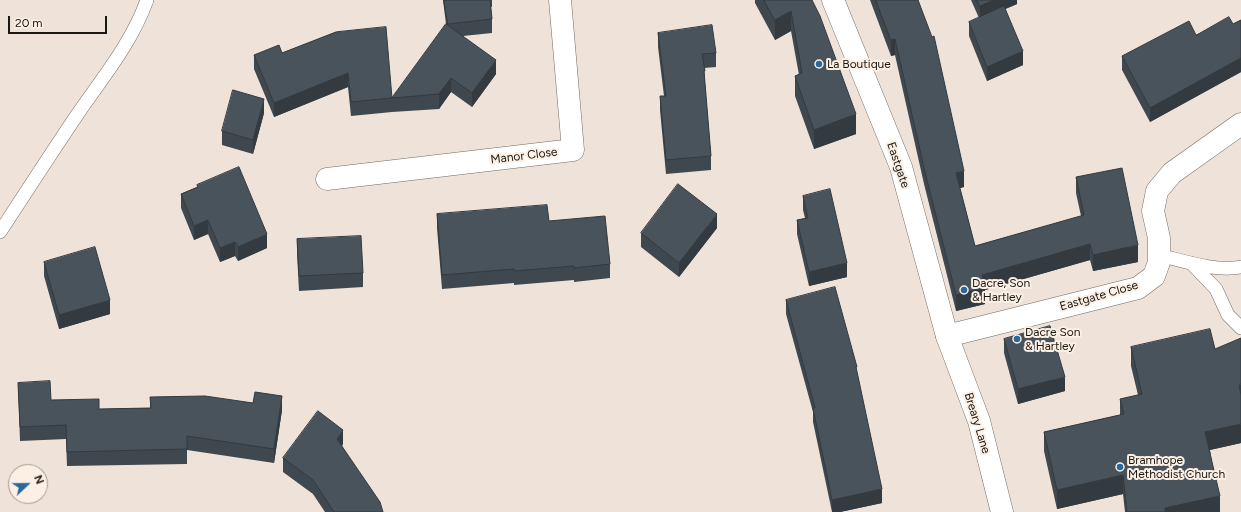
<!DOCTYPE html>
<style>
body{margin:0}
#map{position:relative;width:1241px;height:512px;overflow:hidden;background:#efe2d8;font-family:Figtree,sans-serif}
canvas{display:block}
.north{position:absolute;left:8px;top:464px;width:40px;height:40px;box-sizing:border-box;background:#fcf0e5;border:1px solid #a29991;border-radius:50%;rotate:68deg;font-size:11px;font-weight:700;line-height:16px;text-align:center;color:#1b1713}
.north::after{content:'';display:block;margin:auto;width:14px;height:18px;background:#27699e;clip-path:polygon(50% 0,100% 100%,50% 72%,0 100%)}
.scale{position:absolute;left:8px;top:16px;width:99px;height:18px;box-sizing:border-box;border:2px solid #1b1713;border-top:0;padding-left:5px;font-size:12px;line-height:14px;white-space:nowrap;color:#1b1713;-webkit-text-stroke:3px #fcf0e5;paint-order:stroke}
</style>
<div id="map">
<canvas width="1241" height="512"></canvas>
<div class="north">N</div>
<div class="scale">20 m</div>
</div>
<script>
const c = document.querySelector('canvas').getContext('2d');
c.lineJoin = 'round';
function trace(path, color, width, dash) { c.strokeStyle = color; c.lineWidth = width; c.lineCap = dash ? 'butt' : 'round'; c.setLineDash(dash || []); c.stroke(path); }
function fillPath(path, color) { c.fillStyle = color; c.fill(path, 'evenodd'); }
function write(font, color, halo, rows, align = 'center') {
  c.font = font + ' Figtree,sans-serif'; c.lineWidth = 4; c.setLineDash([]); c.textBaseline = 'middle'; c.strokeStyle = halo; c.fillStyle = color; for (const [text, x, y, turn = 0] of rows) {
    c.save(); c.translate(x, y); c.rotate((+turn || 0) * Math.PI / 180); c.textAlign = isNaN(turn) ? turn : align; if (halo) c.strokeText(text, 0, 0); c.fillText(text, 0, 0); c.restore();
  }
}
const lane = new Path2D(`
 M 0,232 C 26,192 52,152 79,112 C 104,76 132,42 147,0
 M 1159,255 C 1184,261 1216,272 1241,267
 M 1191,263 L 1216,289 L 1228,315 L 1241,328`);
const street = new Path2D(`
 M 327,179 L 573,150 L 560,0
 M 947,336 L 1138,288 L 1154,276 L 1159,262 L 1159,238 L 1153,211 L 1157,191 L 1172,173 L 1241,124`);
const secondary = new Path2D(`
 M 833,0 L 901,167 L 947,336 L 979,421 L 1002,512`);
const wall = new Path2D(`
 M 443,0 L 492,0 L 492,7 L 491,7 L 492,19 L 492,33 L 463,36 L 496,74 L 472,107 L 451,92 L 439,109 L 392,112 L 392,98 L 446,24 Z
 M 755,0 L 812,0 L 856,134 L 814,149 L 795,96 L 795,76 L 799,75 L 791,31 L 775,40 L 755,3 Z
 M 870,0 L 918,0 L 964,187 L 960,188 L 975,246 L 1081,216 L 1076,193 L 1076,177 L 1138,262 L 1093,271 L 1090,260 L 985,290 L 985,304 L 956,311 L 924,184 L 895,55 L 891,56 Z
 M 971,0 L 1017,0 L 1017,4 L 1005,9 L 1023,65 L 987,81 L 969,36 L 969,22 L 979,18 Z
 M 1241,20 L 1241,72 L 1150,122 L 1122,70 L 1122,56 L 1233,24 Z
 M 336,32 L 392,98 L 392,112 L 351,116 L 348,87 L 274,117 L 254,69 L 254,55 L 282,53 Z
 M 658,33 L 716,53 L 716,67 L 704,68 L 705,84 L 711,156 L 711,170 L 666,174 L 660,110 L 660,96 L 664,96 L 658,47 Z
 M 264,113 L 253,154 L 222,145 L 222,131 Z
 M 197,185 L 267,248 L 238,261 L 235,256 L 220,262 L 208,234 L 194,240 L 181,208 L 181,194 L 197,187 Z
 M 803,196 L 847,277 L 809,286 L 797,234 L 797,220 L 805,218 L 803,210 Z
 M 437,214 L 549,221 L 610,264 L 610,278 L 574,282 L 574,280 L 514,285 L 514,283 L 442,289 L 437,228 Z
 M 717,228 L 679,277 L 641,247 L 641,233 Z
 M 297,239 L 363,273 L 363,287 L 299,291 L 297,253 Z
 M 44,262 L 110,314 L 59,329 L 44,276 Z
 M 786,300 L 857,372 L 882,503 L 840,512 L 832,512 L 813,422 L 813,412 L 786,314 Z
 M 1004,339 L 1065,391 L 1018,404 L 1004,353 Z
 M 1131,347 L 1215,349 L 1241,443 L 1210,450 L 1220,512 L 1125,512 L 1123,494 L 1057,509 L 1044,451 L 1044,432 L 1120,415 L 1120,399 L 1138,395 L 1131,366 Z
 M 18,383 L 51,400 L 99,409 L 150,408 L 150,397 L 282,410 L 274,463 L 187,450 L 187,464 L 67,466 L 66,439 L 20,441 Z
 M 343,444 L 342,446 L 383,512 L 325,512 L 313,494 L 283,472 L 283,458 Z`);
const shadedWall = new Path2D(`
 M 994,0 L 1017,0 L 1017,4 L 980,20 L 980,6 Z
 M 791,11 L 791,31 L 775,40 L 775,20 Z
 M 895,39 L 895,55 L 891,56 L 891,40 Z
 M 1023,51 L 1023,65 L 987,81 L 987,67 Z
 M 1241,58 L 1241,72 L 1150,122 L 1150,108 Z
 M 496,60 L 496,74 L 472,107 L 472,93 Z
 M 348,73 L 348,87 L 274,117 L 274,103 Z
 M 451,78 L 451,92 L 439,109 L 439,94 Z
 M 264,99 L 264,113 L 253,154 L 253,140 Z
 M 856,114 L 856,134 L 814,149 L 814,130 Z
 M 964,171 L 964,187 L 956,189 L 956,173 Z
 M 717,214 L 717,228 L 679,277 L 679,263 Z
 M 208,220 L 208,234 L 194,240 L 194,226 Z
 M 267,234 L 267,248 L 238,261 L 238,247 Z
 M 235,242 L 235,256 L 220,262 L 220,248 Z
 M 1090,244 L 1090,260 L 985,290 L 985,304 L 956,311 L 956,295 L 982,275 Z
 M 1138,245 L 1138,262 L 1093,271 L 1093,255 Z
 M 847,263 L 847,277 L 809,286 L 809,272 Z
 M 110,300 L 110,314 L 59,329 L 59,315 Z
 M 1065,377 L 1065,391 L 1018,404 L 1018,389 Z
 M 1241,384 L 1241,403 L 1239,385 Z
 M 282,396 L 282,410 L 274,463 L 274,449 Z
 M 1241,424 L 1241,443 L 1205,451 L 1205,432 Z
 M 343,430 L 343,444 L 337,453 L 337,439 Z
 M 1123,475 L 1123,494 L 1057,509 L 1057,490 Z
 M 882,489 L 882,503 L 840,512 L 832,512 L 832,500 Z
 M 1220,496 L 1220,512 L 1165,512 L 1165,508 Z`);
const building = new Path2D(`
 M 444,0 L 490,0 L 492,19 L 448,24 Z
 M 764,0 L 812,0 L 820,16 L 856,114 L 814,130 L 795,76 L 802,73 L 791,11 L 775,20 Z
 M 876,0 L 918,0 L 932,37 L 934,36 L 964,171 L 956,173 L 975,246 L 1084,215 L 1076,177 L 1122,168 L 1138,245 L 1093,255 L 1090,244 L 982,275 L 985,288 L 956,295 L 924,168 L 895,39 L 891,40 Z
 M 977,0 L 994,0 L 980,6 Z
 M 1004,6 L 1023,51 L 987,67 L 969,22 Z
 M 1229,17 L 1233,24 L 1241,20 L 1241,58 L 1150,108 L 1122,56 L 1189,21 L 1196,35 Z
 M 446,24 L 496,60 L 472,93 L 451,78 L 439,94 L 392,98 Z
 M 712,25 L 716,53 L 702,54 L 705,71 L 704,71 L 711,156 L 666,160 L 660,96 L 666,96 L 658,33 Z
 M 386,27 L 392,98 L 351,102 L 348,73 L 274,103 L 254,55 L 279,45 L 282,53 L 336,32 Z
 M 233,90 L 264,99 L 253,140 L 222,131 Z
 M 239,167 L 267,234 L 238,247 L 235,242 L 220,248 L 208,220 L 194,226 L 181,194 L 198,187 L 197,185 Z
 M 678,184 L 717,214 L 679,263 L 641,233 Z
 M 830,189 L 847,263 L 809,272 L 797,220 L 808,218 L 803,196 Z
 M 547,205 L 549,221 L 605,216 L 610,264 L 574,268 L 574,266 L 514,271 L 514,269 L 442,275 L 437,214 Z
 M 361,236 L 363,273 L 299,276 L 297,239 Z
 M 95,247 L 110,300 L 59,315 L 44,262 Z
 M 835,287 L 857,367 L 856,367 L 882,489 L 832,500 L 813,408 L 815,408 L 786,300 Z
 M 1050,326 L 1065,377 L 1018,389 L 1004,339 Z
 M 1210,329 L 1215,349 L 1241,338 L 1241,384 L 1239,385 L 1241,395 L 1241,424 L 1205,432 L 1220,496 L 1165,508 L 1165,512 L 1127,512 L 1123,475 L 1057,490 L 1044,432 L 1124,414 L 1120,399 L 1142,394 L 1131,347 Z
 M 50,381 L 51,400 L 99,399 L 99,409 L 151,408 L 150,397 L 205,396 L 253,403 L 255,392 L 282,396 L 274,449 L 187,436 L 187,449 L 67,452 L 66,425 L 20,427 L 18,383 Z
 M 318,411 L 343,430 L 337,439 L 380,502 L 383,512 L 334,512 L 313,480 L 283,458 Z`);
const markers = [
 [819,64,4,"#27699e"],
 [964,290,4,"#27699e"],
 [1017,339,4,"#27699e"],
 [1120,467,4,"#27699e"]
];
const poiNames = [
 ["La Boutique",827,64],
 ["Dacre, Son",972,283],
 ["& Hartley",972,297],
 ["Dacre Son",1025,332],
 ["& Hartley",1025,346],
 ["Bramhope",1128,460],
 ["Methodist Church",1128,474]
];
const streetNames = [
 ["Manor Close",524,156,-7],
 ["Eastgate",898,165,71],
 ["Eastgate Close",1099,296,-16],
 ["Breary Lane",977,423,73]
];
trace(lane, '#746960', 14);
trace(street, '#746960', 23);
trace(secondary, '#746960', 23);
trace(lane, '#fff', 13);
trace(street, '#fff', 22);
trace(secondary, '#fff', 22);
fillPath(wall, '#3f474f');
fillPath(shadedWall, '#333a40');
fillPath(building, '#49535c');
trace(building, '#333a40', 1);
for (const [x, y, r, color] of markers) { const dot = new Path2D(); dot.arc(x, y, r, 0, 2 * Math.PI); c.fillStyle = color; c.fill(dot); trace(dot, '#fcf0e5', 1.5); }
write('12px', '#1b1713', '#fcf0e5', poiNames, 'left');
write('12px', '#1b1713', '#fcf0e5', streetNames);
</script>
